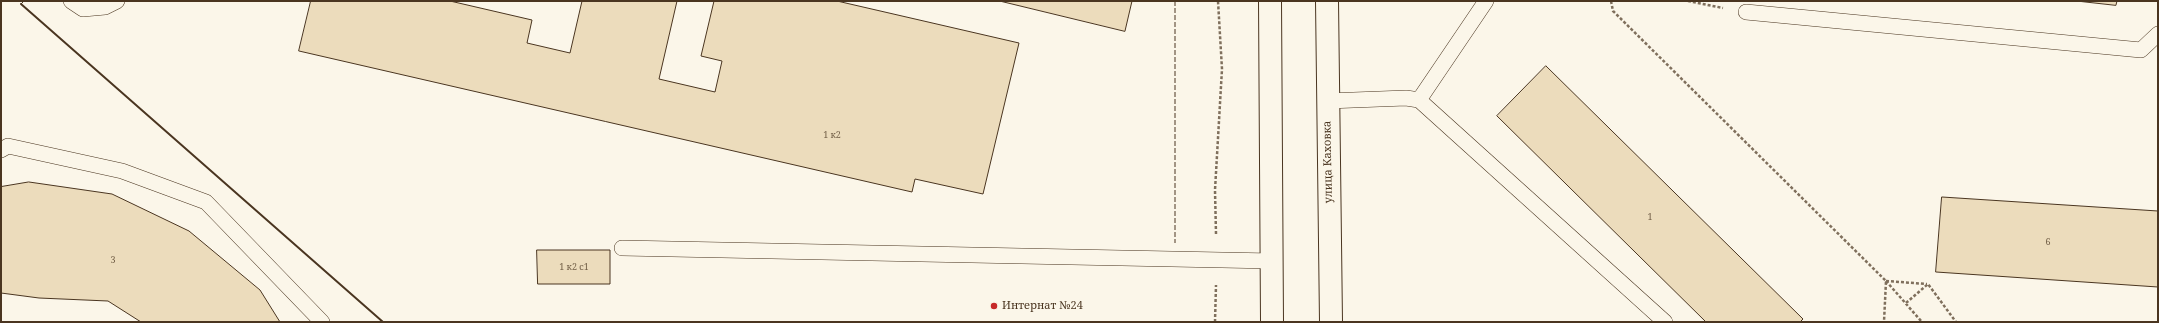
<!DOCTYPE html>
<meta charset="utf-8">
<style>
body{margin:0}
#map{position:relative;width:2159px;height:323px;overflow:hidden;background:#fbf6e9;font-family:"Noto Serif",serif}
canvas{display:block}
.frame{position:absolute;inset:0;border:2px solid #4a3520;pointer-events:none}
</style>
<div id="map">
<canvas width="2159" height="323"></canvas>
<div class="frame"></div>
</div>
<script>
const c = document.querySelector('canvas').getContext('2d');
c.lineJoin = 'round';
function fillPath(path, color) { c.fillStyle = color; c.fill(path, 'evenodd'); }
function trace(path, color, width, dash) { c.strokeStyle = color; c.lineWidth = width; c.lineCap = dash ? 'butt' : 'round'; c.setLineDash(dash || []); c.stroke(path); }
function write(font, color, halo, rows, align = 'center') {
  c.font = font + ' "Noto Serif",serif'; c.lineWidth = 3; c.setLineDash([]); c.textBaseline = 'middle'; c.strokeStyle = halo; c.fillStyle = color; for (const [text, x, y, turn = 0] of rows) {
    c.save(); c.translate(x, y); c.rotate((+turn || 0) * Math.PI / 180); c.textAlign = isNaN(turn) ? turn : align; if (halo) c.strokeText(text, 0, 0); c.fillText(text, 0, 0); c.restore();
  }
}
const building = new Path2D(`
 M 311,1 L 450,1 L 532,20 L 527,43 L 570,53 L 582,1 L 677,1 L 659,79 L 715,92 L 722,61 L 701,56 L 714,1 L 837,1 L 1019,43 L 983,194 L 915,179 L 912,192 L 299,51 Z
 M 1000,1 L 1132,1 L 1125,31 Z
 M 2077,1 L 2117,1 L 2116,5 Z
 M 1546,66 L 1803,319 L 1800,322 L 1706,322 L 1497,116 Z
 M 29,182 L 112,194 L 189,231 L 260,290 L 280,322 L 141,322 L 108,301 L 39,298 L 1,293 L 1,187 Z
 M 1942,197 L 2158,211 L 2158,287 L 1936,272 Z
 M 537,250 L 610,250 L 610,284 L 538,284 Z`);
const path = new Path2D(`
 M 1611,1 L 1613,11 L 1886,281 L 1884,322
 M 1688,1 L 1723,8
 M 1216,234 L 1215,190 L 1222,69 L 1218,1
 M 1886,281 L 1922,322
 M 1886,281 L 1927,284
 M 1906,303 L 1928,284 L 1956,322
 M 1215,322 L 1216,285`);
const lane = new Path2D(`
 M 71,1 L 83,9 L 105,7 L 117,1
 M 1746,12 L 2141,50 L 2158,34
 M 1419,100 L 1486,1
 M 1327,101 L 1406,98 L 1419,100 L 1665,322
 M 1,150 L 8,146 L 122,171 L 206,202 L 322,322
 M 622,248 L 1272,261`);
const secondary = new Path2D(`
 M 1270,1 L 1272,322
 M 1327,1 L 1331,322`);
const fence = new Path2D(`
 M 1175,1 L 1175,243
 M 21,4 L 24,1`);
const wall = new Path2D(`
 M 21,4 L 383,322`);
const markers = [
 [994,306,4,"#c62828"]
];
const numberNames = [
 ["1 к2",832,135],
 ["1",1650,217],
 ["6",2048,242],
 ["3",113,260],
 ["1 к2 с1",574,267]
];
const streetNames = [
 ["улица Каховка",1328,162,-91]
];
const poiNames = [
 ["Интернат №24",1002,306]
];
fillPath(building, '#ecdcbc');
trace(building, '#4a3520', 1);
trace(lane, '#4a3520', 16);
trace(secondary, '#4a3520', 24);
trace(path, '#7f6f5c', 2.5, [3, 2]);
trace(lane, '#fbf6e9', 15);
trace(secondary, '#fbf6e9', 22);
trace(fence, '#4a3520', 1, [5, 2]);
trace(wall, '#4a3520', 2);
for (const [x, y, r, color] of markers) { const dot = new Path2D(); dot.arc(x, y, r, 0, 2 * Math.PI); c.fillStyle = color; c.fill(dot); trace(dot, '#fbf6e9', 1.5); }
write('9px', '#725f47', null, numberNames);
write('11px', '#4a3520', '#fbf6e9', streetNames);
write('11px', '#4a3520', '#fbf6e9', poiNames, 'left');
</script>
